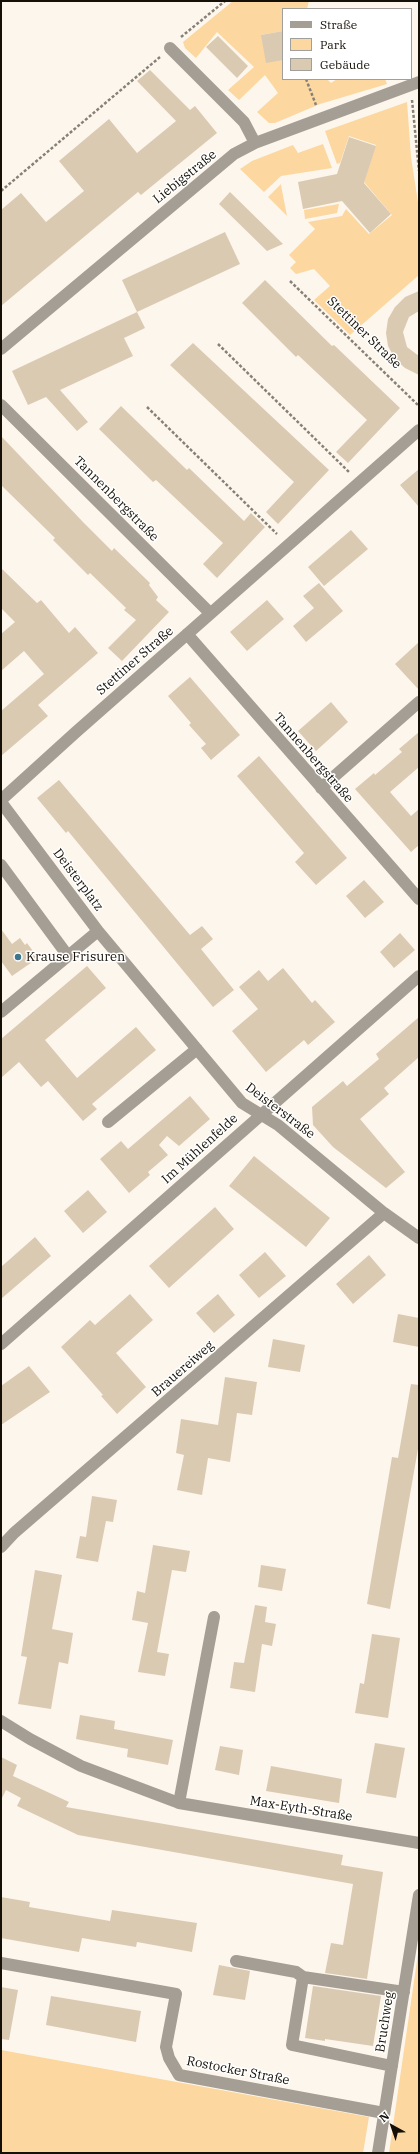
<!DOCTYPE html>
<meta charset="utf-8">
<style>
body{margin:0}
#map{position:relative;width:420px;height:2154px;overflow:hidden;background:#fdf6ec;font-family:"IBM Plex Serif",serif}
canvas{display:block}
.frame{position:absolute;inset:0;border:2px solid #151007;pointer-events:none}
.legend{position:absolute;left:282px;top:8px;width:130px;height:72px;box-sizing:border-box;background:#fff;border:1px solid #a19f9c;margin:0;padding:5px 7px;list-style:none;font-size:12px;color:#151007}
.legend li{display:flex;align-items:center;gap:8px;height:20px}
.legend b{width:20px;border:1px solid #a19f9c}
.north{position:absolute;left:372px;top:2106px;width:40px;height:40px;-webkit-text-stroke:3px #fff;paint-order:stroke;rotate:320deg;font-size:11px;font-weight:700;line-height:16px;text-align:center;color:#151007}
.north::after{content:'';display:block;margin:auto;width:14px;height:18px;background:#151007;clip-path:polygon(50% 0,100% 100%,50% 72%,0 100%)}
</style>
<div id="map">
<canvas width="420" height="2154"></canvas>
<div class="frame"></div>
<ul class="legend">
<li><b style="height:5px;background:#a59e94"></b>Straße</li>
<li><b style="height:11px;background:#fcd79f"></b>Park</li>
<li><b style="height:11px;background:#dbcab2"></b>Gebäude</li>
</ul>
<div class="north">N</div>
</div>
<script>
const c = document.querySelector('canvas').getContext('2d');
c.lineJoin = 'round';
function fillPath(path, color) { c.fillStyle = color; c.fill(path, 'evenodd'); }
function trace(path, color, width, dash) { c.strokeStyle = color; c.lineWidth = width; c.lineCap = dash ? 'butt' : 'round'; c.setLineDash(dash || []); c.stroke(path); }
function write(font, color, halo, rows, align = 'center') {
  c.font = font + ' "IBM Plex Serif",serif'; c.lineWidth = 3; c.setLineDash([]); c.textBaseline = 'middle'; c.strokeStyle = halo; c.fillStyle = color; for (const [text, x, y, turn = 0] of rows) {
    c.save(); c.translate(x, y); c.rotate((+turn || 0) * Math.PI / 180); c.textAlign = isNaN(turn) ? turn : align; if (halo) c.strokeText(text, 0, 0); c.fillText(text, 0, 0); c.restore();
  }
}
const green = new Path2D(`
 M 233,1 L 309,1 L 307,9 L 283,9 L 283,31 L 261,35 L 283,60 L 283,79 L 327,79 L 331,83 L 337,79 L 385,79 L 387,84 L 320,104 L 275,123 L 269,123 L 257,112 L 278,93 L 265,75 L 239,100 L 228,90 L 254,67 L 217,32 L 196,58 L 185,48 L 183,42 Z
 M 407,102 L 411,157 L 419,209 L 419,275 L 350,335 L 314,300 L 330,286 L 314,269 L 296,274 L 290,268 L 296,262 L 289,255 L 315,229 L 308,222 L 342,216 L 346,209 L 369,234 L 392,215 L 364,182 L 376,145 L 349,136 L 340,163 L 337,164 L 325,131 Z
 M 323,144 L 332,168 L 281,176 L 264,192 L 240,169 L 252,161 L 293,145 L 298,153 Z
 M 281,184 L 281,185 L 287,216 L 268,197 Z
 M 339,204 L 337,213 L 305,219 L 304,210 Z
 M 419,1947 L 419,2153 L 389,2153 Z
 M 1,2050 L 369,2117 L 363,2153 L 1,2153 Z`);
const building = new Path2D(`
 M 283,31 L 283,60 L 266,63 L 261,35 Z
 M 218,36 L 248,66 L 237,78 L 206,47 Z
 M 150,70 L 190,110 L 195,106 L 217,133 L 141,195 L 138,192 L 1,306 L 1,210 L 21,193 L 46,222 L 84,191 L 59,161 L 109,119 L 137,153 L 176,121 L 137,81 Z
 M 349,137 L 376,146 L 364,183 L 391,214 L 370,233 L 342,201 L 303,209 L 298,182 L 337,174 Z
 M 230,192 L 283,244 L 267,251 L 219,204 Z
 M 225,232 L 240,264 L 137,312 L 122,280 Z
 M 265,280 L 332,346 L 334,345 L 400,408 L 348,463 L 336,452 L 367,420 L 298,355 L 296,357 L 242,303 Z
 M 419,291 L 419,311 L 409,317 L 403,332 L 407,347 L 419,356 L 419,375 L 405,368 L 395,359 L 388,346 L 386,333 L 388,319 L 395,307 L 405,297 Z
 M 137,312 L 145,328 L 124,338 L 133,356 L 60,390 L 88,422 L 77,431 L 46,397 L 28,405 L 12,371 Z
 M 193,343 L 329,470 L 278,524 L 266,512 L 294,482 L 170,365 Z
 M 121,406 L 187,470 L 189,468 L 244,521 L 251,513 L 265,527 L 217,578 L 203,564 L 223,543 L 156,480 L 153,482 L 99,429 Z
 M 1,436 L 83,522 L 112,551 L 114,548 L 150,583 L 149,585 L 158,597 L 156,600 L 169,612 L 122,661 L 108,648 L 136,620 L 124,610 L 126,608 L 90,573 L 88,575 L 53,540 L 55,538 L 1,485 Z
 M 419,469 L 419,507 L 400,485 Z
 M 351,530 L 368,549 L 324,586 L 308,567 Z
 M 1,568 L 37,603 L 41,600 L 69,633 L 75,627 L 98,653 L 38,705 L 48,716 L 1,756 L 1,711 L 44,674 L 24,651 L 1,671 L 1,634 L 15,622 L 1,608 Z
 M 319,583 L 343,611 L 306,642 L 293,626 L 314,608 L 303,596 Z
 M 267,600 L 284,619 L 247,651 L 230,632 Z
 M 419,642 L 419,690 L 395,664 Z
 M 190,677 L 240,735 L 211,760 L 201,748 L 206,744 L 189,725 L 191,723 L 168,696 Z
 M 331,702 L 348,722 L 316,751 L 298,731 Z
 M 419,732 L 419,767 L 390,792 L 411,816 L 419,809 L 419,845 L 411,852 L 355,789 L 374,773 L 375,775 L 402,752 L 399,749 Z
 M 259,756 L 347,858 L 316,885 L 295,862 L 304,853 L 237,776 Z
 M 59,780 L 190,935 L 202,926 L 213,939 L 201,949 L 234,990 L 213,1007 L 68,831 L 66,833 L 37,798 Z
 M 364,880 L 384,902 L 365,918 L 346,896 Z
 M 1,929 L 12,944 L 20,938 L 25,945 L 27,943 L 38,958 L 12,976 L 1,961 Z
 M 400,933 L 415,950 L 394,968 L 380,952 Z
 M 87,966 L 106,988 L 45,1040 L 77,1078 L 136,1027 L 156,1050 L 92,1104 L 97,1109 L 83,1121 L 48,1081 L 41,1087 L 19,1062 L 1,1078 L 1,1039 Z
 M 283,968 L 312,1003 L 315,1000 L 335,1022 L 308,1045 L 304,1040 L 266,1072 L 232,1031 L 258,1009 L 239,987 L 259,970 L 268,981 Z
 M 419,1017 L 419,1057 L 384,1088 L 389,1094 L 360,1119 L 405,1172 L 386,1188 L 333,1147 L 313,1125 L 312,1107 L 343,1081 L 347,1086 L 379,1059 L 376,1054 Z
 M 190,1096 L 210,1119 L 179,1146 L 167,1136 L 159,1145 L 168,1155 L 148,1172 L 150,1175 L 129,1193 L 100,1159 L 121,1141 L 128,1149 Z
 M 254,1156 L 330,1218 L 306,1247 L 229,1186 Z
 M 88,1190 L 107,1212 L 83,1233 L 64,1211 Z
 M 215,1207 L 234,1229 L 169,1288 L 149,1266 Z
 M 35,1237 L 51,1256 L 1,1299 L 1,1267 Z
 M 265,1252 L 286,1276 L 259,1298 L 239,1275 Z
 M 369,1255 L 386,1275 L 353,1304 L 336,1284 Z
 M 130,1294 L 153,1320 L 116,1353 L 146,1387 L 117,1414 L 101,1396 L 103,1395 L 61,1347 L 90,1320 L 95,1325 Z
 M 218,1294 L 235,1315 L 214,1333 L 196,1313 Z
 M 398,1314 L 419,1318 L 419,1347 L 393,1342 Z
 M 273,1339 L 305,1345 L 300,1372 L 268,1367 Z
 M 29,1366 L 50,1392 L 1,1425 L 1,1386 Z
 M 225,1377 L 257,1382 L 252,1415 L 237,1413 L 230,1462 L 208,1458 L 202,1495 L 177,1490 L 184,1455 L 176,1453 L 181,1419 L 218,1425 Z
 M 411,1384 L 419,1385 L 419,1443 L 390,1609 L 367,1604 L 392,1457 L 398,1458 Z
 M 92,1496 L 117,1500 L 113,1522 L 106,1521 L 98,1562 L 76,1558 L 80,1536 L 86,1537 Z
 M 153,1545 L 190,1551 L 186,1572 L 172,1570 L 157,1652 L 169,1654 L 165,1676 L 138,1672 L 148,1623 L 132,1620 L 137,1591 L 145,1593 Z
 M 261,1565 L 286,1569 L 282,1591 L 258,1587 Z
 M 35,1570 L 62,1575 L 52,1629 L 73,1633 L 68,1664 L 59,1662 L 51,1709 L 18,1704 L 27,1657 L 21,1656 Z
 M 255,1605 L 267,1607 L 265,1622 L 276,1624 L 272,1646 L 262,1644 L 255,1692 L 230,1688 L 234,1662 L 244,1663 Z
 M 372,1634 L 400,1638 L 388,1718 L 355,1713 L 360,1683 L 364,1684 Z
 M 80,1715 L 115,1721 L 114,1729 L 173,1740 L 168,1765 L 127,1757 L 128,1749 L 76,1739 Z
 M 375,1743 L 405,1748 L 396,1798 L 366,1793 Z
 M 220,1746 L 243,1750 L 239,1775 L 215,1770 Z
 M 1,1757 L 17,1765 L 13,1776 L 69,1802 L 66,1807 L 343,1855 L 341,1865 L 383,1872 L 367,1979 L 325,1973 L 331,1943 L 343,1945 L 353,1884 L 78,1835 L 17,1806 L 21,1798 L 6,1790 L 1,1800 Z
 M 271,1766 L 342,1779 L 339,1803 L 266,1791 Z
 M 1,1897 L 30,1902 L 29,1907 L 110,1921 L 112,1910 L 197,1923 L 192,1952 L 137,1942 L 136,1947 L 82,1938 L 79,1952 L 1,1938 Z
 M 219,1965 L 250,1971 L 245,2000 L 213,1995 Z
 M 313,1986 L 381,1996 L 373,2046 L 325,2039 L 325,2041 L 305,2038 Z
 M 1,1987 L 18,1990 L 9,2040 L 1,2039 Z
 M 51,1996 L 141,2011 L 136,2042 L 46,2025 Z`);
const path = new Path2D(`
 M 181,37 L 225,1
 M 306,79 L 316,105
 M 412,100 L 419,171
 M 1,191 L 160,57
 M 290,281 L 419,406
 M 218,344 L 349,472
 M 147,407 L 277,534`);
const minor = new Path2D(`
 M 170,48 L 244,122 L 255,143
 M 1,349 L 234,154 L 255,143 L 419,82
 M 1,405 L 210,613
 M 187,634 L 419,899
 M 321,788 L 419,702
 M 1,800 L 76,732 L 419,430
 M 1,802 L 98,931 L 242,1103 L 278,1125 L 384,1213 L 419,1238
 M 1,865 L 68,956 L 98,931
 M 1,1012 L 68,956
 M 108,1122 L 197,1049
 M 1,1344 L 419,976
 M 1,1547 L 14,1533 L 384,1213
 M 1,1721 L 30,1739 L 81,1766 L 179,1803 L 419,1843
 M 179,1803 L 214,1617
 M 236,1961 L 296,1972 L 303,1977
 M 1,1963 L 176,1994 L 166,2047 L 169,2058 L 179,2075 L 384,2113
 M 392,2066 L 292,2045 L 303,1977 L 404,1992
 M 378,2153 L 419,1895`);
const markers = [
 [18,957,4,"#3b768e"]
];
const streetNames = [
 ["Liebigstraße",185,177,-39],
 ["Stettiner Straße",364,333,44],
 ["Tannenbergstraße",116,499,45],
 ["Stettiner Straße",135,661,-41],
 ["Tannenbergstraße",313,758,49],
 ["Deisterplatz",78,880,53],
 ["Deisterstraße",280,1111,37],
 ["Im Mühlenfelde",200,1149,-42],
 ["Brauereiweg",183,1369,-41],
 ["Max-Eyth-Straße",301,1809,9],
 ["Bruchweg",385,2022,-81],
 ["Rostocker Straße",238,2071,11]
];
const poiNames = [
 ["Krause Frisuren",26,957]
];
fillPath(green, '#fcd79f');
fillPath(building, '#dbcab2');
trace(path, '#868077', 2.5, [3, 2]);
trace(minor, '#a59e94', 12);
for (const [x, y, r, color] of markers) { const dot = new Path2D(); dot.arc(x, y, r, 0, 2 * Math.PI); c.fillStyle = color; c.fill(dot); trace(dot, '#fff', 1.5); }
write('13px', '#151007', '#fff', streetNames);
write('13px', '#151007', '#fff', poiNames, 'left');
</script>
